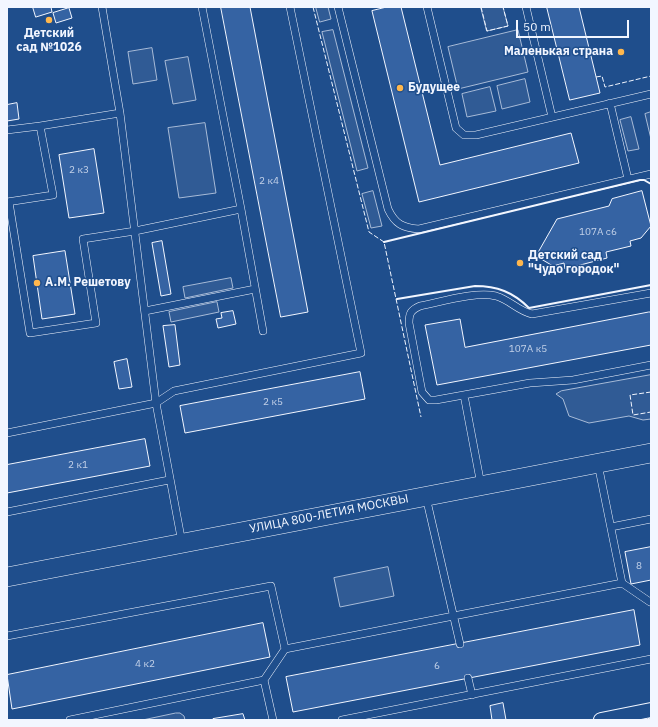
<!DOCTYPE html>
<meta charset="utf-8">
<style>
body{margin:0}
#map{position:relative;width:658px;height:727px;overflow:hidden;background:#1f4e8c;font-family:"IBM Plex Sans",sans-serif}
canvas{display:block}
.frame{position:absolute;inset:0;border:8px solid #f2f6ff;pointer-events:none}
.scale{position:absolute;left:516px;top:20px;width:113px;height:18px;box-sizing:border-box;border:2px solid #f2f6ff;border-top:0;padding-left:5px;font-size:12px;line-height:14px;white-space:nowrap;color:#f2f6ff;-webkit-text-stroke:3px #1f4e8c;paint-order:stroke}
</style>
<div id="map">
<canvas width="658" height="727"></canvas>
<div class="frame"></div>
<div class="scale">50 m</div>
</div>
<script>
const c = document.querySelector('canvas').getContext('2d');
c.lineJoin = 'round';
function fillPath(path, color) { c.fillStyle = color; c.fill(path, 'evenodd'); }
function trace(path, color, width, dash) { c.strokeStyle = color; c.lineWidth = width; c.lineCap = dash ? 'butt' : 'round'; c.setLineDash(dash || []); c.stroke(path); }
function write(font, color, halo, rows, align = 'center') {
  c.font = font + ' "IBM Plex Sans",sans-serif'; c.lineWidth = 3; c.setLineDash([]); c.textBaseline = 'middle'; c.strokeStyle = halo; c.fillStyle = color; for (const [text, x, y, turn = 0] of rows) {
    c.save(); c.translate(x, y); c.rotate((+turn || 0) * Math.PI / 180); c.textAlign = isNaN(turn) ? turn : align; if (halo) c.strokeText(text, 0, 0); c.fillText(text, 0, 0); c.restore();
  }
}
const built = new Path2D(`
 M 316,7 L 328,7 L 331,19 L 320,22 Z
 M 481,7 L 503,7 L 508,26 L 487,31 Z
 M 333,30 L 368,168 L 357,171 L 322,32 Z
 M 518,30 L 528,72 L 458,89 L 448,47 Z
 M 152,48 L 157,80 L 133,84 L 128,52 Z
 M 188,57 L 196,100 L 173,104 L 165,61 Z
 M 525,79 L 530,102 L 502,109 L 497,86 Z
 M 490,87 L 496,111 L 467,117 L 462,94 Z
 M 651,112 L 651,139 L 645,114 Z
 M 631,117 L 639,149 L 628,151 L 620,120 Z
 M 205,123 L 216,193 L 179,198 L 168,128 Z
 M 373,191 L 382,226 L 371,228 L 362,194 Z
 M 231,278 L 233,288 L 185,298 L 183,287 Z
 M 217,302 L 219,312 L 171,322 L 169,312 Z
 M 651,375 L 651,419 L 643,420 L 629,416 L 589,423 L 569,416 L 563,399 L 556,394 L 561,391 Z
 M 388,567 L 394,596 L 340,607 L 334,578 Z
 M 176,713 L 180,713 L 184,716 L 185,720 L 143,720 Z`);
const building = new Path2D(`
 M 33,7 L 51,7 L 52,12 L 36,17 Z
 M 221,7 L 250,7 L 308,312 L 281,317 Z
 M 387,7 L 401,7 L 440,165 L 571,133 L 579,163 L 419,202 L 372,11 Z
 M 547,7 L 579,7 L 600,93 L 570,100 Z
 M 69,8 L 72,18 L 56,23 L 53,13 Z
 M 17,103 L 19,119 L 7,121 L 7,105 Z
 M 94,149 L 104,213 L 69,218 L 59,155 Z
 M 642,191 L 651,226 L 641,238 L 630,241 L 631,246 L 606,252 L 607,258 L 565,269 L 564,263 L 553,266 L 536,256 L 557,219 L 609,206 L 612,199 Z
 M 162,241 L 171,294 L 161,296 L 152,243 Z
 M 65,251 L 75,314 L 42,319 L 33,256 Z
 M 233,311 L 236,324 L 218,328 L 216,319 L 222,318 L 221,313 Z
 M 649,312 L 651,312 L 651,345 L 437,385 L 425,325 L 460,319 L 465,347 Z
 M 175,325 L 180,365 L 169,367 L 163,326 Z
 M 127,359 L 132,387 L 119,389 L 114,362 Z
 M 360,372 L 365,399 L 185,433 L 180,406 Z
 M 145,439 L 150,466 L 7,493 L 7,465 Z
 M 651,547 L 651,580 L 631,584 L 625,552 Z
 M 634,610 L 640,645 L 293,712 L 286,677 Z
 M 263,623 L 270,657 L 12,709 L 7,675 Z
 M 503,703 L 506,720 L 492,720 L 490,706 Z
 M 243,714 L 245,720 L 213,720 L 213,719 Z`);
const service = new Path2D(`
 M 102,7 L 120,113 L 156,403 L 182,543
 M 202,7 L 241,209 L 263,331
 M 338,7 L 388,209 C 395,224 403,228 419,229 L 651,174
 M 427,7 L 456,128 L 464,135 L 476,135 L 651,94
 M 526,7 L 552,117
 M 610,103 L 628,179
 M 7,130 L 40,126
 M 7,202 L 53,195 L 40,126 L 120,113
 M 9,202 L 30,333 L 96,323 L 83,239 L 135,231 L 241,209
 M 651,293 L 532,314 C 518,311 510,300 496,296 C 476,291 441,302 420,306 C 411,310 409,313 409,323 L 422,392 L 429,400 L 436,400 L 530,383 L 573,380 L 651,365
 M 145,311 L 255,289
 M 464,395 L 481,485
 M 7,433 L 156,403 L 174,391 L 361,353 L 290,7
 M 598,464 L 622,583
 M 426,497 L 460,644
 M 7,512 L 169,480
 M 611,527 L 651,519
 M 7,636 L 271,586 L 285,649
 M 468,678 L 472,695
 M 264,680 L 285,649 L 622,583 L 650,602
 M 70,720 L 264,680 L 273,720
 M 342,720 L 651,659`);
const minor = new Path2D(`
 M 601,720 L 651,710`);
const secondary = new Path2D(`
 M 7,577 L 651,453`);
const fence = new Path2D(`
 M 313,7 L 369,232 L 384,242 L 421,417
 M 481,7 L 487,31 L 508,26 L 503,7
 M 596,77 L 602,76 L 605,87 L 651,76
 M 651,392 L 630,395 L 633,415 L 651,412
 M 641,720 L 651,718`);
const wall = new Path2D(`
 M 384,242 L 640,180 L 644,180 L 651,184
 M 397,299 L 475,286 C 497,286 513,292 529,308 L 651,285`);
const markers = [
 [49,20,4,"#ffb74d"],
 [621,52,4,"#ffb74d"],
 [400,88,4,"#ffb74d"],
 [520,263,4,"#ffb74d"],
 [37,283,4,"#ffb74d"]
];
const numberNames = [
 ["2 к3",79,170],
 ["2 к4",269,181],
 ["107А с6",598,232],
 ["107А к5",528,349],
 ["2 к5",273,402],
 ["2 к1",78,465],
 ["8",639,566],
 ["4 к2",145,664],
 ["6",437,666]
];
const poiNames = [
 ["Детский",49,34,"center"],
 ["сад №1026",49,48,"center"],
 ["Маленькая страна",613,52,"right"],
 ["Будущее",408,88],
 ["Детский сад",528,256],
 ["\"Чудо городок\"",528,270],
 ["А.М. Решетову",45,283]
];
const streetNames = [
 ["УЛИЦА 800-ЛЕТИЯ МОСКВЫ",329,514,-11]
];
fillPath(built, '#305b95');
trace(built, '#a8bbd7', 1);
fillPath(building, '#3563a3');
trace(building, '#f2f6ff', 1);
trace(service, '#f2f6ff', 8);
trace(minor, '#f2f6ff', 16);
trace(secondary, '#f2f6ff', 20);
trace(service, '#1f4e8c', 7);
trace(minor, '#1f4e8c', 14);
trace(secondary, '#1f4e8c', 19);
trace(fence, '#f2f6ff', 1, [5, 2]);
trace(wall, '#f2f6ff', 2);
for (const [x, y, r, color] of markers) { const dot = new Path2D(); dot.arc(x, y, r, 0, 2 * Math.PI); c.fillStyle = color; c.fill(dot); trace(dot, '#1f4e8c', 1.5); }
write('10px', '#c3d1e8', null, numberNames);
write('bold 12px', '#f2f6ff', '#1f4e8c', poiNames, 'left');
write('12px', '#f2f6ff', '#1f4e8c', streetNames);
</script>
